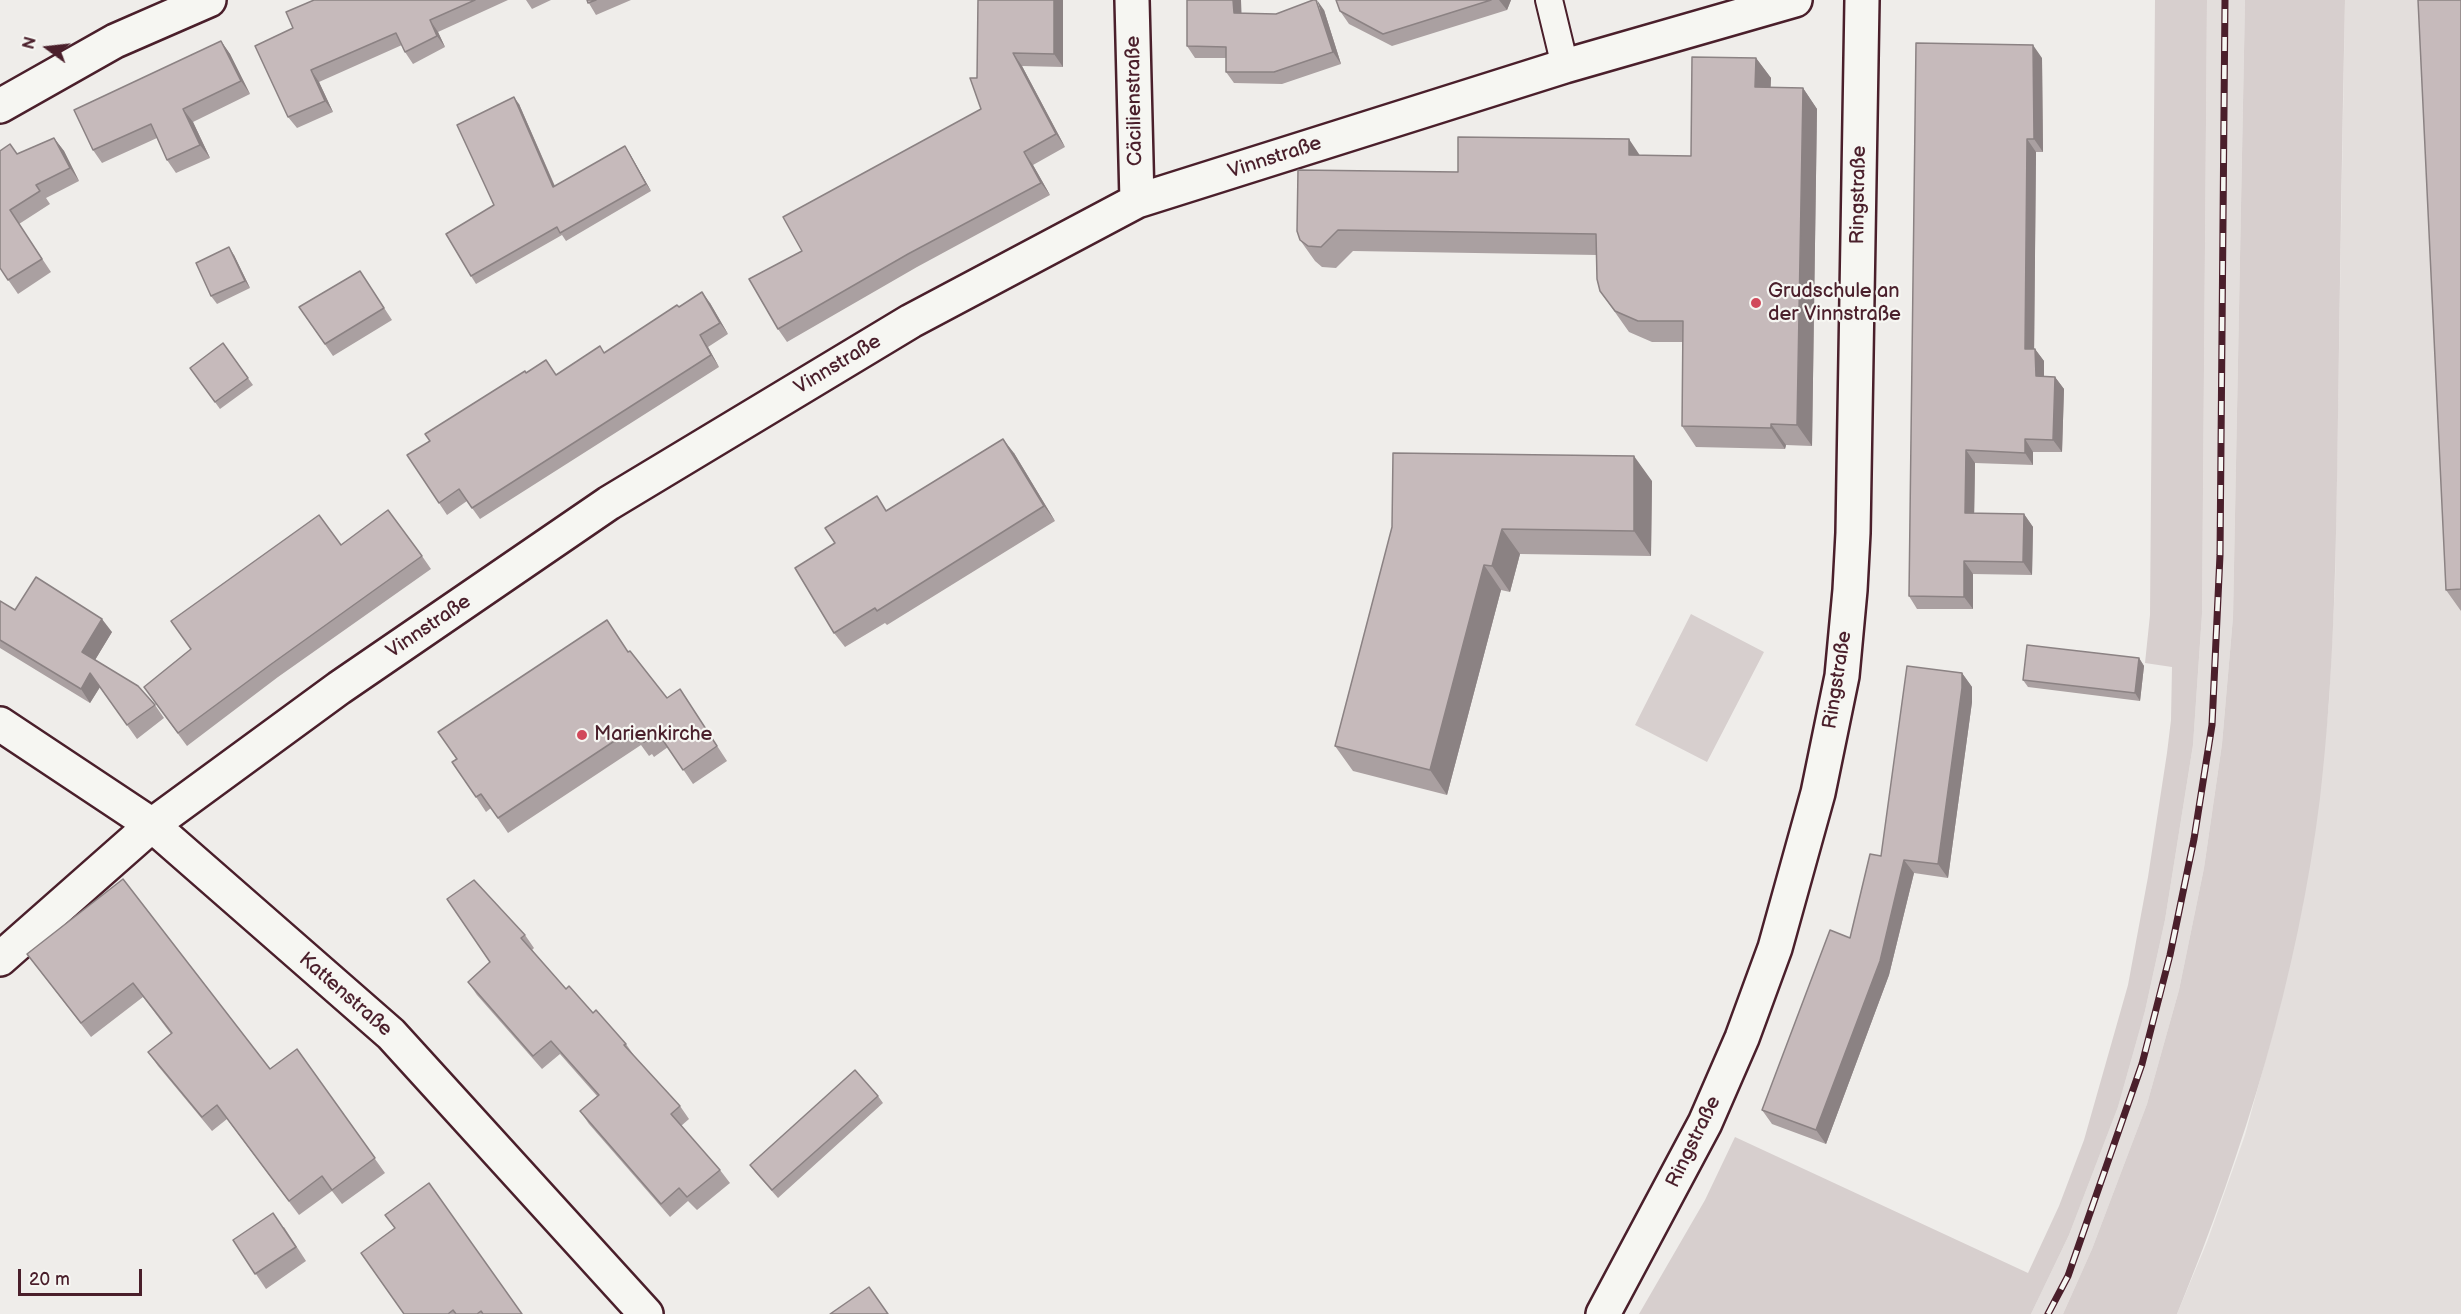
<!DOCTYPE html>
<meta charset="utf-8">
<style>
body{margin:0}
#map{position:relative;width:2461px;height:1314px;overflow:hidden;background:#efedea;font-family:"Balsamiq Sans",sans-serif}
canvas{display:block}
.north{position:absolute;left:18px;top:18px;width:60px;height:60px;-webkit-text-stroke:4px #f6f6f2;paint-order:stroke;rotate:285deg;font-size:16px;font-weight:700;line-height:24px;text-align:center;color:#4a1f2b}
.north::after{content:'';display:block;margin:auto;width:21px;height:27px;background:#4a1f2b;clip-path:polygon(50% 0,100% 100%,50% 72%,0 100%)}
.scale{position:absolute;left:18px;top:1269px;width:124px;height:27px;box-sizing:border-box;border:3px solid #4a1f2b;border-top:0;padding-left:8px;font-size:18px;line-height:21px;white-space:nowrap;color:#4a1f2b;-webkit-text-stroke:4px #f6f6f2;paint-order:stroke}
</style>
<div id="map">
<canvas width="2461" height="1314"></canvas>
<div class="north">N</div>
<div class="scale">20 m</div>
</div>
<script>
const c = document.querySelector('canvas').getContext('2d');
c.lineJoin = 'round';
function fillPath(path, color) { c.fillStyle = color; c.fill(path, 'evenodd'); }
function trace(path, color, width, dash) { c.strokeStyle = color; c.lineWidth = width; c.lineCap = dash ? 'butt' : 'round'; c.setLineDash(dash || []); c.stroke(path); }
function write(font, color, halo, rows, align = 'center') {
  c.font = font + ' "Balsamiq Sans",sans-serif'; c.lineWidth = 4.5; c.setLineDash([]); c.textBaseline = 'middle'; c.strokeStyle = halo; c.fillStyle = color; for (const [text, x, y, turn = 0] of rows) {
    c.save(); c.translate(x, y); c.rotate((+turn || 0) * Math.PI / 180); c.textAlign = isNaN(turn) ? turn : align; if (halo) c.strokeText(text, 0, 0); c.fillText(text, 0, 0); c.restore();
  }
}
const built = new Path2D(`
 M 2207,0 L 2245,0 L 2233,617 L 2222,744 L 2204,868 L 2179,990 L 2147,1104 L 2092,1249 L 2063,1314 L 2031,1314 L 2069,1235 L 2118,1107 L 2145,1011 L 2165,920 L 2193,745 L 2202,614 Z
 M 2345,0 L 2461,0 L 2461,1314 L 2177,1314 L 2207,1242 L 2245,1135 L 2278,1014 L 2302,908 L 2319,800 L 2329,702 L 2335,584 Z`);
const green = new Path2D(`
 M 2155,0 L 2207,0 L 2202,614 L 2193,745 L 2165,920 L 2145,1011 L 2118,1107 L 2069,1235 L 2031,1314 L 1639,1314 L 1705,1200 L 1735,1137 L 2028,1273 L 2059,1206 L 2084,1140 L 2128,985 L 2148,877 L 2167,753 L 2171,720 L 2172,667 L 2145,663 L 2150,615 Z
 M 2245,0 L 2345,0 C 2342,139 2340,277 2338,416 C 2336,544 2335,671 2320,798 C 2298,976 2245,1148 2177,1314 L 2063,1314 L 2092,1249 L 2147,1104 L 2179,990 L 2204,868 L 2222,744 L 2233,617 Z
 M 1691,614 L 1764,652 L 1707,762 L 1635,725 Z`);
const lane = new Path2D(`
 M 1549,0 L 1565,66`);
const street = new Path2D(`
 M 1132,0 L 1137,201
 M 0,106 L 115,41 L 209,0
 M 0,724 L 152,825 L 391,1034 L 646,1314
 M 0,959 L 152,825 L 339,688 L 609,503 L 911,321 L 1137,201 L 1565,66 L 1795,0
 M 1603,1314 L 1705,1123 L 1742,1038 L 1775,948 L 1818,793 L 1842,676 L 1850,590 L 1853,533 L 1862,0`);
const rail = new Path2D(`
 M 2048,1314 L 2068,1276 L 2142,1064 L 2170,955 L 2194,839 L 2212,725 L 2220,555 L 2225,0`);
const wall = new Path2D(`
 M 314,0 L 508,0 L 438,32 L 445,47 L 413,64 L 405,52 L 402,45 L 319,82 L 333,112 L 297,128 L 288,117 L 293,28 Z
 M 526,0 L 551,0 L 532,9 Z
 M 587,0 L 631,0 L 596,15 Z
 M 978,0 L 1063,0 L 1063,67 L 1022,66 L 1065,147 L 1033,165 L 1050,195 L 917,267 L 787,342 L 778,329 L 802,251 L 981,109 L 977,78 Z
 M 1336,0 L 1511,0 L 1507,10 L 1392,46 L 1349,24 L 1340,11 Z
 M 2461,0 L 2461,611 L 2446,590 Z
 M 1324,10 L 1341,64 L 1282,84 L 1234,83 L 1226,72 L 1226,58 L 1195,58 L 1187,46 L 1241,14 L 1276,14 Z
 M 221,41 L 230,54 L 250,94 L 193,122 L 210,158 L 176,173 L 167,160 L 157,138 L 102,163 L 93,150 Z
 M 1756,58 L 1771,78 L 1770,88 L 1803,88 L 1817,109 L 1812,446 L 1786,445 L 1785,449 L 1696,447 L 1682,426 L 1683,342 L 1652,342 L 1629,332 L 1600,291 L 1597,255 L 1353,251 L 1336,268 L 1322,267 L 1315,261 L 1300,240 L 1458,172 L 1640,155 L 1691,156 Z
 M 2042,58 L 2043,152 L 2036,152 L 2034,349 L 2035,349 L 2044,361 L 2044,377 L 2055,377 L 2064,389 L 2062,452 L 2033,452 L 2033,465 L 1975,463 L 1974,513 L 2024,514 L 2033,527 L 2032,575 L 1973,574 L 1973,609 L 1917,609 L 1909,596 Z
 M 519,104 L 555,186 L 625,146 L 651,191 L 566,241 L 562,235 L 476,284 L 471,276 L 494,205 Z
 M 54,138 L 64,151 L 79,181 L 46,198 L 50,204 L 19,224 L 51,272 L 18,294 L 0,268 L 18,154 Z
 M 234,255 L 250,288 L 217,304 L 211,296 Z
 M 360,271 L 392,320 L 333,356 L 299,307 Z
 M 710,303 L 728,334 L 708,347 L 719,367 L 480,519 L 467,501 L 447,515 L 439,503 L 430,441 L 526,373 L 556,375 L 604,353 L 679,307 Z
 M 223,343 L 253,385 L 220,409 L 190,368 Z
 M 1014,453 L 1055,521 L 887,625 L 885,623 L 845,647 L 834,633 L 887,511 Z
 M 1652,481 L 1651,556 L 1520,554 L 1510,592 L 1501,590 L 1447,795 L 1353,771 L 1335,746 L 1392,527 Z
 M 341,545 L 422,556 L 431,569 L 278,677 L 187,746 L 153,700 Z
 M 0,601 L 15,610 L 112,632 L 95,660 L 155,705 L 164,718 L 137,739 L 100,687 L 90,703 L 0,648 Z
 M 629,652 L 667,698 L 680,689 L 727,761 L 693,784 L 668,747 L 654,757 L 652,754 L 649,756 L 641,745 L 508,833 L 491,808 L 486,812 L 476,797 Z
 M 2139,658 L 2144,666 L 2140,701 L 2028,687 L 2023,680 Z
 M 1962,673 L 1972,687 L 1972,702 L 1948,878 L 1914,873 L 1889,975 L 1826,1144 L 1772,1124 L 1762,1110 L 1850,938 Z
 M 123,879 L 270,1069 L 297,1049 L 385,1173 L 342,1204 L 332,1191 L 299,1215 L 227,1119 L 212,1131 L 158,1066 L 148,1052 L 171,1034 L 143,997 L 91,1037 L 27,954 Z
 M 525,935 L 534,948 L 532,950 L 566,989 L 626,1044 L 635,1057 L 680,1106 L 689,1119 L 681,1126 L 720,1170 L 730,1183 L 697,1210 L 688,1201 L 670,1217 L 589,1124 L 580,1111 L 597,1096 L 560,1054 L 542,1069 L 477,995 L 468,982 L 490,962 Z
 M 878,1096 L 883,1103 L 778,1198 L 755,1172 L 750,1165 Z
 M 284,1227 L 306,1261 L 266,1289 L 233,1240 Z
 M 361,1253 L 522,1314 L 404,1314 Z`);
const shadedWall = new Path2D(`
 M 1054,0 L 1063,0 L 1063,67 L 1054,54 Z
 M 1233,0 L 1241,0 L 1242,25 L 1234,13 Z
 M 1317,0 L 1324,10 L 1341,64 L 1333,52 Z
 M 1499,0 L 1511,0 L 1507,10 Z
 M 430,20 L 438,32 L 445,47 L 437,36 Z
 M 221,41 L 230,54 L 250,94 L 241,81 Z
 M 2033,45 L 2042,58 L 2043,152 L 2034,139 Z
 M 1013,53 L 1022,66 L 1065,147 L 1056,134 Z
 M 1756,58 L 1771,78 L 1770,108 L 1755,87 Z
 M 311,70 L 319,82 L 333,112 L 325,101 Z
 M 1803,88 L 1817,109 L 1812,446 L 1797,425 Z
 M 514,97 L 519,104 L 558,194 L 553,187 Z
 M 183,109 L 193,122 L 210,158 L 200,145 Z
 M 54,138 L 64,151 L 79,181 L 70,168 Z
 M 1629,139 L 1643,160 L 1629,155 Z
 M 2027,139 L 2036,152 L 2034,361 L 2025,349 Z
 M 625,146 L 630,154 L 651,191 L 646,184 Z
 M 1024,152 L 1033,165 L 1050,195 L 1041,183 Z
 M 229,247 L 234,255 L 250,288 L 245,281 Z
 M 702,292 L 710,303 L 728,334 L 720,323 Z
 M 700,335 L 708,347 L 719,367 L 711,355 Z
 M 2035,349 L 2044,361 L 2044,389 L 2036,376 Z
 M 2055,377 L 2064,389 L 2062,452 L 2053,440 Z
 M 1771,424 L 1786,445 L 1785,449 L 1771,428 Z
 M 1003,439 L 1014,453 L 1055,521 L 1044,506 Z
 M 2025,439 L 2033,452 L 2033,465 L 2025,453 Z
 M 1966,450 L 1975,463 L 1974,525 L 1965,513 Z
 M 1634,456 L 1652,481 L 1651,556 L 1634,531 Z
 M 2024,514 L 2033,527 L 2032,575 L 2023,562 Z
 M 1502,529 L 1520,554 L 1510,592 L 1492,566 Z
 M 1964,561 L 1973,574 L 1973,609 L 1964,597 Z
 M 1484,565 L 1501,590 L 1447,795 L 1430,770 Z
 M 102,619 L 112,632 L 92,665 L 82,652 Z
 M 2139,658 L 2144,666 L 2140,701 L 2135,693 Z
 M 90,673 L 100,687 L 90,703 L 81,689 Z
 M 1962,673 L 1972,687 L 1972,702 L 1948,878 L 1938,864 Z
 M 1904,860 L 1914,873 L 1889,975 L 1826,1144 L 1816,1130 Z`);
const building = new Path2D(`
 M 314,0 L 475,0 L 430,20 L 437,36 L 405,52 L 396,33 L 311,70 L 325,101 L 288,117 L 255,46 L 293,28 L 286,12 Z
 M 587,0 L 596,0 L 588,3 Z
 M 978,0 L 1054,0 L 1054,54 L 1013,53 L 1056,134 L 1024,152 L 1041,183 L 908,254 L 778,329 L 749,279 L 802,251 L 783,217 L 981,109 L 970,78 L 977,78 Z
 M 1187,0 L 1233,0 L 1234,13 L 1276,14 L 1313,0 L 1316,0 L 1333,52 L 1274,72 L 1226,72 L 1226,47 L 1187,46 Z
 M 1336,0 L 1491,0 L 1383,34 L 1340,11 Z
 M 2418,0 L 2461,0 L 2461,589 L 2446,590 Z
 M 221,41 L 241,81 L 183,109 L 200,145 L 167,160 L 151,124 L 93,150 L 74,110 Z
 M 1916,43 L 2033,45 L 2034,139 L 2027,139 L 2025,349 L 2035,349 L 2036,376 L 2055,377 L 2053,440 L 2025,439 L 2025,453 L 1966,450 L 1965,513 L 2024,514 L 2023,562 L 1964,561 L 1964,597 L 1909,596 Z
 M 1692,57 L 1756,58 L 1755,87 L 1803,88 L 1797,425 L 1771,424 L 1771,428 L 1682,426 L 1683,321 L 1638,321 L 1615,311 L 1600,291 L 1597,279 L 1596,234 L 1338,230 L 1321,247 L 1308,246 L 1300,240 L 1297,231 L 1298,170 L 1458,172 L 1458,137 L 1629,139 L 1629,155 L 1691,156 Z
 M 514,97 L 553,187 L 625,146 L 646,184 L 560,233 L 557,227 L 471,276 L 446,234 L 494,205 L 457,125 Z
 M 54,138 L 70,168 L 36,185 L 40,191 L 10,210 L 42,259 L 8,280 L 0,268 L 0,151 L 10,144 L 17,154 Z
 M 229,247 L 245,281 L 211,296 L 196,263 Z
 M 360,271 L 384,308 L 325,344 L 299,307 Z
 M 702,292 L 720,323 L 700,335 L 711,355 L 472,508 L 459,489 L 439,503 L 407,455 L 430,441 L 425,434 L 525,371 L 526,373 L 546,360 L 556,375 L 600,346 L 604,353 L 677,305 L 679,307 Z
 M 223,343 L 248,378 L 215,402 L 190,368 Z
 M 1003,439 L 1044,506 L 877,611 L 875,608 L 834,633 L 795,568 L 835,543 L 825,528 L 877,496 L 886,511 Z
 M 1393,453 L 1634,456 L 1634,531 L 1502,529 L 1492,566 L 1484,565 L 1430,770 L 1335,746 L 1392,527 Z
 M 388,510 L 422,556 L 270,665 L 178,733 L 144,687 L 191,649 L 171,621 L 319,515 L 341,545 Z
 M 36,577 L 102,619 L 82,652 L 138,686 L 155,705 L 127,725 L 90,673 L 81,689 L 0,640 L 0,601 L 15,610 Z
 M 607,620 L 628,652 L 630,651 L 667,698 L 680,689 L 717,746 L 683,770 L 658,733 L 644,742 L 642,740 L 639,742 L 631,730 L 498,818 L 481,794 L 476,797 L 452,762 L 457,759 L 438,732 Z
 M 2027,645 L 2139,658 L 2135,693 L 2023,680 Z
 M 1907,666 L 1962,673 L 1962,688 L 1938,864 L 1904,860 L 1880,961 L 1816,1130 L 1762,1110 L 1830,930 L 1850,938 L 1870,854 L 1881,856 Z
 M 123,879 L 270,1069 L 297,1049 L 375,1158 L 332,1190 L 322,1176 L 289,1201 L 217,1105 L 202,1117 L 148,1052 L 172,1033 L 133,983 L 81,1023 L 27,954 Z
 M 474,880 L 525,935 L 521,938 L 566,989 L 569,986 L 593,1013 L 596,1010 L 626,1044 L 624,1045 L 680,1106 L 671,1114 L 720,1170 L 687,1197 L 679,1188 L 661,1204 L 580,1111 L 599,1095 L 551,1041 L 533,1056 L 468,982 L 490,962 L 447,899 Z
 M 855,1070 L 878,1096 L 772,1190 L 750,1165 Z
 M 429,1183 L 522,1314 L 483,1314 L 481,1311 L 477,1314 L 456,1314 L 453,1310 L 448,1314 L 404,1314 L 361,1253 L 395,1228 L 385,1215 Z
 M 273,1213 L 296,1247 L 255,1274 L 233,1240 Z
 M 869,1287 L 888,1314 L 830,1314 Z`);
const markers = [
 [1756,303,6,"#d1495b"],
 [582,735,6,"#d1495b"]
];
const streetNames = [
 ["Cäcilienstraße",1135,101,-91],
 ["Vinnstraße",1275,158,-18],
 ["Ringstraße",1859,195,-89],
 ["Vinnstraße",838,365,-31],
 ["Vinnstraße",429,627,-34],
 ["Ringstraße",1838,680,-81],
 ["Kattenstraße",345,995,41],
 ["Ringstraße",1694,1142,-64]
];
const poiNames = [
 ["Grudschule an",1768,292],
 ["der Vinnstraße",1768,315],
 ["Marienkirche",594,735]
];
fillPath(built, '#e3dedc');
fillPath(green, '#d7cfce');
trace(lane, '#4a1f2b', 30);
trace(street, '#4a1f2b', 38);
trace(lane, '#f6f6f2', 26);
trace(street, '#f6f6f2', 33);
trace(rail, '#4a1f2b', 7);
trace(rail, '#f6f6f2', 4.5, [14]);
fillPath(wall, '#aaa0a1');
fillPath(shadedWall, '#8b8283');
fillPath(building, '#c6babb');
trace(building, '#8b8283', 1.5);
for (const [x, y, r, color] of markers) { const dot = new Path2D(); dot.arc(x, y, r, 0, 2 * Math.PI); c.fillStyle = color; c.fill(dot); trace(dot, '#f6f6f2', 2); }
write('20px', '#4a1f2b', '#f6f6f2', streetNames);
write('20px', '#4a1f2b', '#f6f6f2', poiNames, 'left');
</script>
